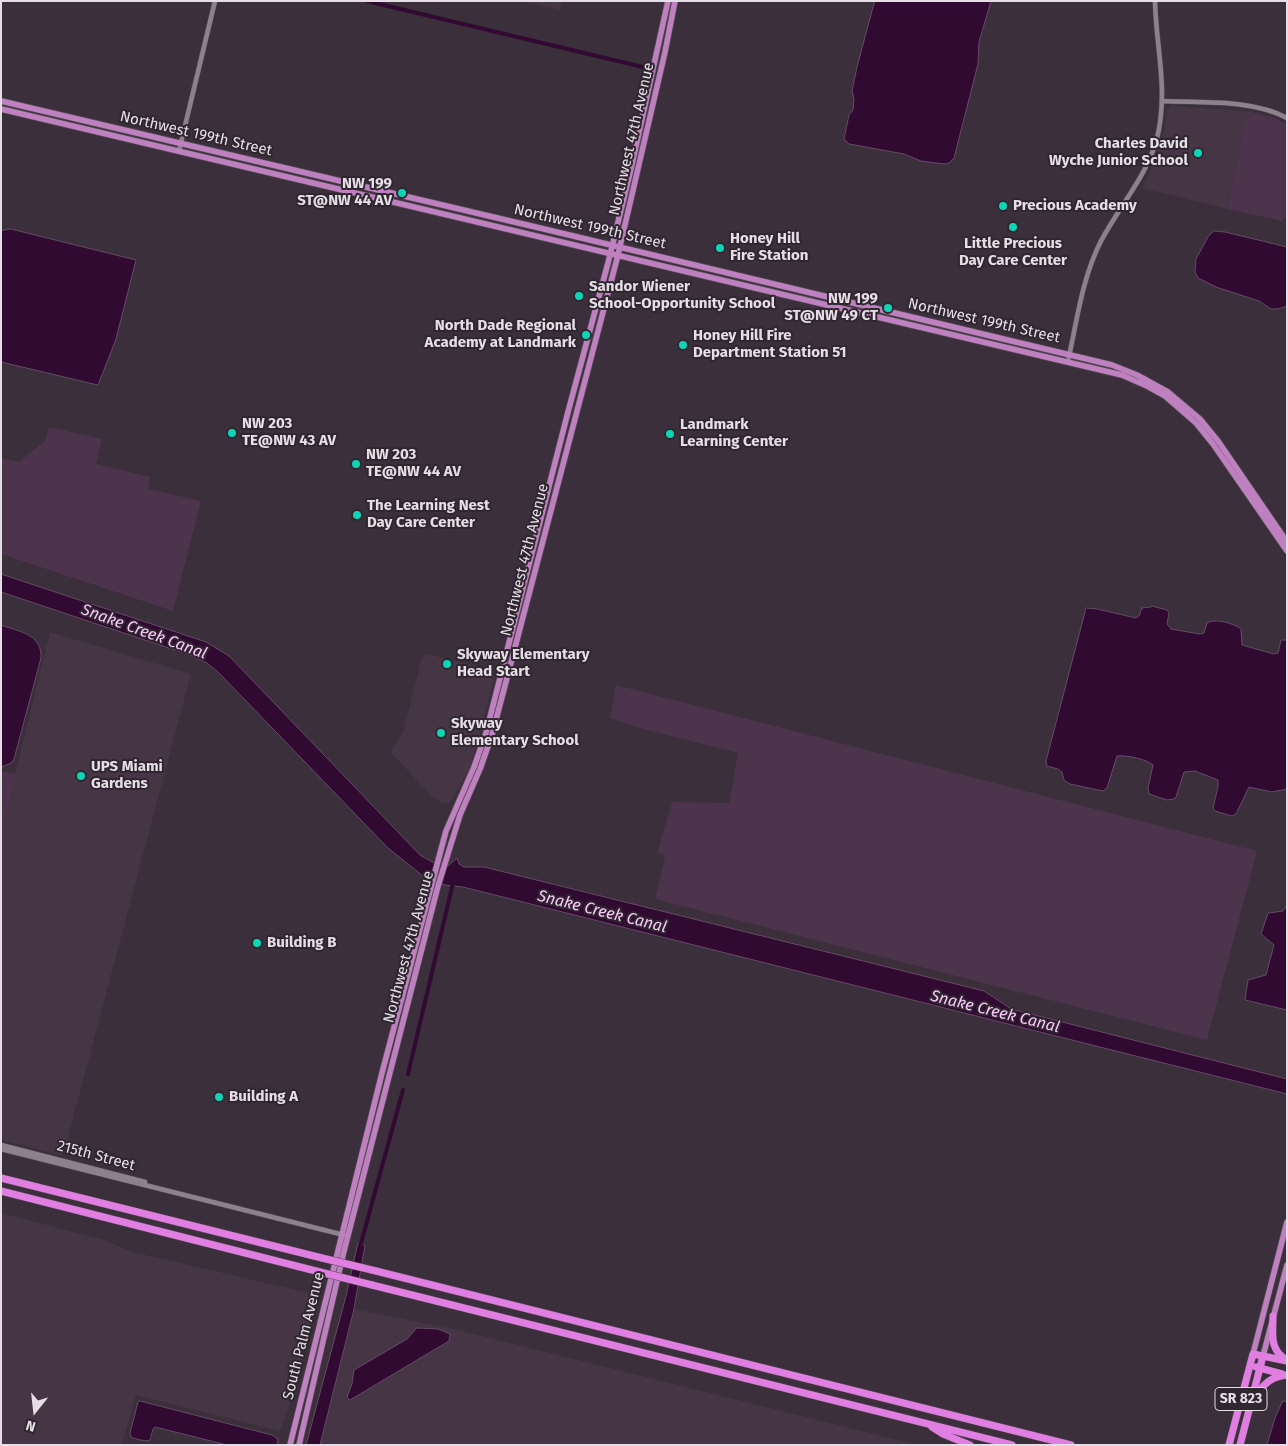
<!DOCTYPE html>
<style>
body{margin:0}
#map{position:relative;width:1288px;height:1446px;overflow:hidden;background:#3a2f3a;font-family:"Fira Sans",sans-serif}
canvas{display:block}
.frame{position:absolute;inset:0;border:2px solid #e5dee5;pointer-events:none}
.north{position:absolute;left:10px;top:1386px;width:50px;height:50px;-webkit-text-stroke:4px #302630;paint-order:stroke;rotate:196deg;font-size:14px;font-weight:700;line-height:20px;text-align:center;color:#e5dee5}
.north::after{content:'';display:block;margin:auto;width:18px;height:22px;background:#e5dee5;clip-path:polygon(50% 0,100% 100%,50% 72%,0 100%)}
</style>
<div id="map">
<canvas width="1288" height="1446"></canvas>
<div class="frame"></div>
<div class="north">N</div>
</div>
<script>
const c = document.querySelector('canvas').getContext('2d');
c.lineJoin = 'round';
function fillPath(path, color) { c.fillStyle = color; c.fill(path, 'evenodd'); }
function trace(path, color, width, dash) { c.strokeStyle = color; c.lineWidth = width; c.lineCap = dash ? 'butt' : 'round'; c.setLineDash(dash || []); c.stroke(path); }
function write(font, color, halo, rows, align = 'center') {
  c.font = font + ' "Fira Sans",sans-serif'; c.lineWidth = 4; c.setLineDash([]); c.textBaseline = 'middle'; c.strokeStyle = halo; c.fillStyle = color; for (const [text, x, y, turn = 0] of rows) {
    c.save(); c.translate(x, y); c.rotate((+turn || 0) * Math.PI / 180); c.textAlign = isNaN(turn) ? turn : align; if (halo) c.strokeText(text, 0, 0); c.fillText(text, 0, 0); c.restore();
  }
}
const built = new Path2D(`
 M 521,1 L 562,1 L 560,10 Z
 M 1171,106 L 1247,111 L 1227,209 L 1142,188 L 1155,160 L 1164,132 L 1167,110 Z
 M 50,632 L 191,674 L 63,1156 L 1,1140 L 1,831 Z
 M 426,654 L 492,669 L 495,674 L 477,745 L 468,772 L 449,804 L 442,803 L 433,797 L 391,753 L 392,748 L 400,738 L 404,729 L 422,657 Z
 M 1,1213 L 104,1240 L 133,1252 L 318,1295 L 288,1409 L 280,1431 L 136,1395 L 122,1445 L 1,1445 Z
 M 354,1309 L 458,1330 L 918,1445 L 320,1445 Z`);
const green = new Path2D(`
 M 1247,111 L 1275,118 L 1287,124 L 1287,216 L 1282,221 L 1227,209 Z
 M 49,427 L 102,439 L 96,464 L 150,477 L 148,489 L 201,501 L 173,611 L 1,554 L 1,458 L 19,462 L 45,441 Z
 M 616,685 L 1257,851 L 1207,1040 L 655,899 L 665,858 L 664,855 L 657,853 L 672,802 L 729,803 L 738,753 L 636,727 L 610,718 Z
 M 6,772 L 16,775 L 1,834 L 1,773 Z`);
const water = new Path2D(`
 M 875,1 L 991,1 L 979,42 L 978,64 L 954,158 L 949,163 L 944,164 L 936,163 L 921,161 L 904,154 L 849,144 L 844,139 L 849,115 L 853,110 L 854,99 L 852,91 L 857,67 Z
 M 11,229 L 136,260 L 116,339 L 98,385 L 1,362 L 1,231 Z
 M 1214,231 L 1225,232 L 1287,247 L 1287,306 L 1278,309 L 1271,309 L 1259,301 L 1216,287 L 1198,278 L 1195,272 L 1196,259 L 1208,237 Z
 M 1,574 L 206,642 L 229,656 L 420,855 L 432,862 L 448,866 L 457,858 L 459,864 L 464,867 L 484,867 L 984,991 L 1011,1009 L 1287,1079 L 1287,1094 L 463,887 L 445,885 L 428,880 L 388,848 L 218,672 L 207,663 L 190,655 L 1,592 Z
 M 1152,606 L 1167,610 L 1169,613 L 1167,624 L 1171,629 L 1200,634 L 1204,633 L 1207,623 C 1216,618 1233,623 1241,629 L 1242,645 L 1274,654 L 1278,653 L 1281,640 L 1287,640 L 1287,789 L 1272,792 L 1249,787 L 1236,814 L 1232,816 L 1215,811 L 1213,808 L 1218,787 L 1218,780 L 1195,771 L 1184,772 L 1176,797 L 1174,799 L 1167,800 L 1149,794 L 1148,788 L 1153,765 C 1146,759 1127,755 1117,756 L 1107,788 L 1103,791 L 1070,784 L 1064,780 L 1062,772 L 1058,769 L 1047,766 L 1046,761 L 1086,608 L 1097,609 L 1136,618 L 1139,616 L 1142,608 L 1151,607 Z
 M 1,625 C 20,632 42,634 41,658 L 14,759 L 11,763 L 1,767 Z
 M 1287,905 L 1287,1010 L 1245,1000 L 1248,980 L 1266,975 L 1274,945 L 1261,934 L 1268,913 L 1283,911 Z
 M 358,1244 L 365,1245 L 354,1309 L 320,1445 L 306,1445 L 346,1296 Z
 M 417,1328 L 438,1329 L 450,1334 L 449,1341 L 350,1400 L 347,1397 L 352,1384 L 354,1370 L 407,1339 Z
 M 140,1401 L 272,1435 L 278,1439 L 277,1445 L 227,1445 L 155,1427 L 153,1429 L 150,1440 C 145,1442 136,1439 131,1437 L 130,1433 L 138,1402 Z
 M 1283,1401 L 1287,1402 L 1287,1445 L 1267,1445 L 1275,1418 Z`);
const canal = new Path2D(`
 M 367,1 L 647,68
 M 408,1074 L 453,883
 M 360,1247 L 403,1090`);
const minor = new Path2D(`
 M 1163,101 C 1201,103 1252,99 1287,118
 M 179,151 L 215,1
 M 1068,361 C 1077,321 1082,278 1101,241 C 1121,203 1148,176 1158,134 C 1168,86 1156,48 1155,1
 M 1,1145 L 145,1182
 M 1,1149 L 344,1235`);
const major = new Path2D(`
 M 1,101 L 544,229 L 1112,365 L 1137,375 L 1168,392 L 1200,419 L 1218,441 L 1287,542
 M 1,109 L 1122,375 L 1147,386 L 1165,396 L 1196,423 L 1213,444 L 1287,551
 M 1253,1354 L 1287,1222
 M 1263,1356 L 1287,1265
 M 290,1445 L 382,1073 L 438,861 L 446,831 L 474,767 L 486,733 L 568,412 L 608,263 L 631,169 L 668,1
 M 299,1445 L 344,1251 L 438,886 L 460,815 L 480,769 L 492,735 L 618,255 L 665,52 L 675,1`);
const highway = new Path2D(`
 M 1,1178 L 322,1258
 M 1,1191 L 316,1271
 M 376,1271 L 1071,1445
 M 372,1285 L 1012,1445
 M 1273,1316 C 1273,1334 1269,1350 1287,1360
 M 1256,1367 L 1282,1374
 M 1252,1398 C 1265,1385 1268,1377 1287,1375
 M 932,1427 L 943,1434 L 970,1445
 M 1229,1445 L 1253,1354 L 1287,1361
 M 1240,1445 L 1263,1356`);
const highwayBridge = new Path2D(`
 M 322,1258 L 376,1271
 M 316,1271 L 372,1285`);
const markers = [
 [1198,153,5,"#0cd5b5"],
 [402,193,5,"#0cd5b5"],
 [1003,206,5,"#0cd5b5"],
 [1013,227,5,"#0cd5b5"],
 [720,248,5,"#0cd5b5"],
 [579,296,5,"#0cd5b5"],
 [888,308,5,"#0cd5b5"],
 [586,335,5,"#0cd5b5"],
 [683,345,5,"#0cd5b5"],
 [232,433,5,"#0cd5b5"],
 [670,434,5,"#0cd5b5"],
 [356,464,5,"#0cd5b5"],
 [357,515,5,"#0cd5b5"],
 [447,664,5,"#0cd5b5"],
 [441,733,5,"#0cd5b5"],
 [81,776,5,"#0cd5b5"],
 [257,943,5,"#0cd5b5"],
 [219,1097,5,"#0cd5b5"]
];
const shields = [
 [1241,1399,52]
];
const shieldNames = [
 ["SR 823",1241,1399]
];
const streetNames = [
 ["Northwest 199th Street",196,134,13],
 ["Northwest 47th Avenue",632,139,-77],
 ["Northwest 199th Street",590,227,13],
 ["Northwest 199th Street",984,321,13],
 ["Northwest 47th Avenue",525,560,-76],
 ["Northwest 47th Avenue",409,947,-75],
 ["215th Street",96,1156,15],
 ["South Palm Avenue",304,1336,-76]
];
const poiNames = [
 ["Charles David",1188,144,"right"],
 ["Wyche Junior School",1188,161,"right"],
 ["NW 199",392,184,"right"],
 ["ST@NW 44 AV",392,201,"right"],
 ["Precious Academy",1013,206],
 ["Honey Hill",730,239],
 ["Fire Station",730,256],
 ["Little Precious",1013,244,"center"],
 ["Day Care Center",1013,261,"center"],
 ["Sandor Wiener",589,287],
 ["School-Opportunity School",589,304],
 ["NW 199",878,299,"right"],
 ["ST@NW 49 CT",878,316,"right"],
 ["North Dade Regional",576,326,"right"],
 ["Academy at Landmark",576,343,"right"],
 ["Honey Hill Fire",693,336],
 ["Department Station 51",693,353],
 ["NW 203",242,424],
 ["TE@NW 43 AV",242,441],
 ["Landmark",680,425],
 ["Learning Center",680,442],
 ["NW 203",366,455],
 ["TE@NW 44 AV",366,472],
 ["The Learning Nest",367,506],
 ["Day Care Center",367,523],
 ["Skyway Elementary",457,655],
 ["Head Start",457,672],
 ["Skyway",451,724],
 ["Elementary School",451,741],
 ["UPS Miami",91,767],
 ["Gardens",91,784],
 ["Building B",267,943],
 ["Building A",229,1097]
];
const waterNames = [
 ["Snake Creek Canal",144,632,20],
 ["Snake Creek Canal",602,912,14],
 ["Snake Creek Canal",995,1012,14]
];
fillPath(built, '#453545');
fillPath(green, '#4d344d');
fillPath(water, '#300a31');
trace(water, '#664a67', 1);
trace(canal, '#300a31', 4);
trace(minor, '#544b54', 5.5);
trace(major, '#544b54', 7);
trace(highway, '#544b54', 8);
trace(minor, '#8e818e', 4.5);
trace(major, '#bf80c0', 5.5);
trace(highway, '#e07fe1', 7);
trace(highwayBridge, '#544b54', 8, []);
trace(highwayBridge, '#e07fe1', 7);
for (const [x, y, r, color] of markers) { const dot = new Path2D(); dot.arc(x, y, r, 0, 2 * Math.PI); c.fillStyle = color; c.fill(dot); trace(dot, '#302630', 2); }
for (const [x, y, w] of shields) { const box = new Path2D(); box.roundRect(x - w / 2, y - 11.5, w, 23, 4); c.fillStyle = '#302630'; c.fill(box); trace(box, '#e5dee5', 1); }
write('bold 14px', '#e5dee5', null, shieldNames);
write('15px', '#e5dee5', '#302630', streetNames);
write('bold 15px', '#e5dee5', '#302630', poiNames, 'left');
write('italic 16px', '#fdc8fd', '#302630', waterNames);
</script>
